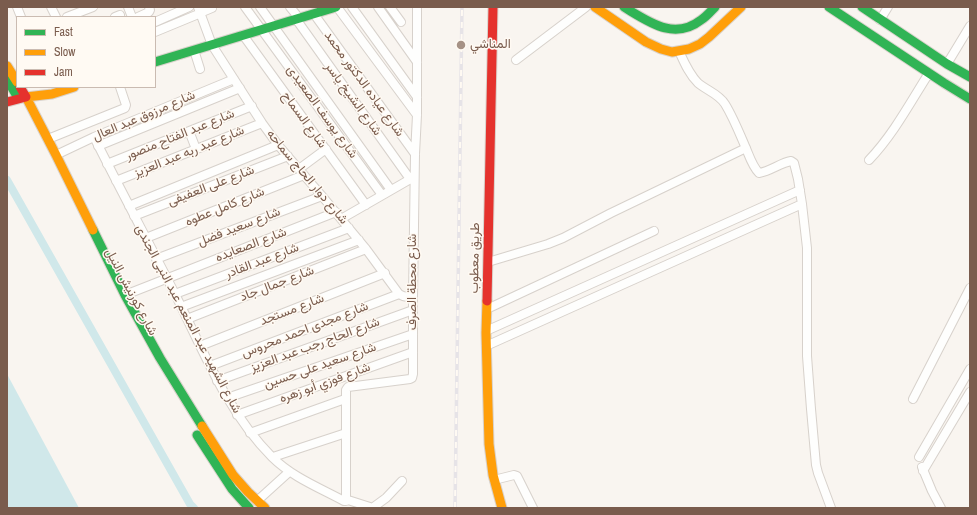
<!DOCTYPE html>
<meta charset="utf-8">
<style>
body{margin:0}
#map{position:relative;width:977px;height:515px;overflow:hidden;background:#f9f5f0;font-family:"Archivo Narrow",sans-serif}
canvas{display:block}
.frame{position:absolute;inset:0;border:8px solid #7a5c4d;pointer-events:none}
.legend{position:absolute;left:16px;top:16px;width:140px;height:72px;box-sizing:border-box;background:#fffaf3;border:1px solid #cabbb1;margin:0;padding:5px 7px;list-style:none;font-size:12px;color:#7a5c4d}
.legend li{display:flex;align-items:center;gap:8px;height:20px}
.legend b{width:20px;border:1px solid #cabbb1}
</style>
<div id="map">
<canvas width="977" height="515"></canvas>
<div class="frame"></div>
<ul class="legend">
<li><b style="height:5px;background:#30b455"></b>Fast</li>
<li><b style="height:5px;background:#ff9f0a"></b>Slow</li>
<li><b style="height:5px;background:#e5322d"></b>Jam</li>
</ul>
</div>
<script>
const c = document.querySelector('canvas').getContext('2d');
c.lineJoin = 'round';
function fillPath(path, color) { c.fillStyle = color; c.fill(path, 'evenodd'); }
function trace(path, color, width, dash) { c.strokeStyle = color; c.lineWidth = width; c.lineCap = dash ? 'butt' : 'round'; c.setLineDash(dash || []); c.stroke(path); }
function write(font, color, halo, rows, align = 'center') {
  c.font = font + ' "Archivo Narrow",Vazirmatn,sans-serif'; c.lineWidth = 3; c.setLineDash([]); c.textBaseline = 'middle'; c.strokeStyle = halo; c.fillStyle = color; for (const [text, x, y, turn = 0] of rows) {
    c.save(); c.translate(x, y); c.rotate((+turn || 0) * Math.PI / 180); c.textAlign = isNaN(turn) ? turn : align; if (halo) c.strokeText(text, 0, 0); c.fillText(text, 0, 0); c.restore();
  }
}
const water = new Path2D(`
 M 7,374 L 79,508 L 7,508 Z`);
const canal = new Path2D(`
 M 7,180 L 190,504 L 194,508`);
const street = new Path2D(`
 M 17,7 L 21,17
 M 51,7 L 56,17
 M 128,7 L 132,17
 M 198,7 L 212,45 L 262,123 L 278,145 L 322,196 L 366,249 L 399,294 L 403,296 L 413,298
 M 245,7 L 382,195
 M 260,7 L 391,190
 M 290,7 L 299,18
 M 337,7 L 417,115
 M 352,7 L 417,97
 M 378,7 L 417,62
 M 390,7 L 401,22
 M 200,13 L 212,8
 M 314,14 L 415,154
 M 67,17 L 93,7
 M 115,17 L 120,15
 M 138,17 L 149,12 L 150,10 L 149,7
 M 296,19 L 410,179
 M 880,20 L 888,7
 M 155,22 L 189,7
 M 155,32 L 201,13
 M 243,35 L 366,205
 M 194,50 L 200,69
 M 679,51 C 684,62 689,74 698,83 C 706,90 719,94 725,104 C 733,117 739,132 745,146 C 749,155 752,166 759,173 C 771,171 780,163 791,161 L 794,163 L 798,179 L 802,204 L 807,248 L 807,356 L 811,409 L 816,465 L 818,473 L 831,508
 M 516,60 L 586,7
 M 947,64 L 970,26
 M 191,136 L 196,149
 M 94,137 C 121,191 149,243 176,296 C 204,352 227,412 272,457 C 292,477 320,488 344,501 L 348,500 L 373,508
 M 48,139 L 125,108 L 126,105 L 120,87
 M 98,146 L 240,88
 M 56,155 L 94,137 L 234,79
 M 869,160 C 893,135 910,103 929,73
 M 107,164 L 252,106
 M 299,169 L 326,149
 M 116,181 L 262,123
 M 129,206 L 278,145
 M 134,216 L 288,156
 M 341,219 L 414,177
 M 146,238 L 304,175
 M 156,259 L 322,196
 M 488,262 L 548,244 L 563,238 L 611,213 L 746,148
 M 175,294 L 349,228
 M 125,295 L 336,212
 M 181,307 L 359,240
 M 487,309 L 654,231
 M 187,319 L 366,249
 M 486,331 L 800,190
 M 200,346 L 385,273
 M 486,346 L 802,204
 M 210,366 L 399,294
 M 217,381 L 413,310
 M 227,398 L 413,334
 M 913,399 L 970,288
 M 237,415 L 413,352
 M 250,433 L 345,399
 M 273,457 L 346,433
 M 919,457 L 970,369
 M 922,467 L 932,491 L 941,508
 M 923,471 L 970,392
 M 494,480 L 514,475 L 517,476 L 533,508
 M 257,501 L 289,472
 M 346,501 L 346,390 L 348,387 L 410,379 L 412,378 L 413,374 L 413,298 L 415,154 L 417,115 L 417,7
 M 373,508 L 375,506 L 386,498 L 402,481`);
const fast = new Path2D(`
 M 624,7 C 649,22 674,41 701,20 C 706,17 711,11 715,7
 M 829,7 L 944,83 L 970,99
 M 862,7 L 947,64 L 970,77
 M 155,62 L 336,7
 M 7,79 L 18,98
 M 93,230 L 125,295 L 160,358 L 202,426
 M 197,435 L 232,489 L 249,508`);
const slow = new Path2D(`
 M 595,7 L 646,42 L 661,49 L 672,52 L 689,49 L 700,44 L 709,37 L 741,7
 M 7,66 L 17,82
 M 74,87 L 52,94 L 26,97 L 56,155 L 93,230
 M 487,301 L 486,333 L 489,444 L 493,475 L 502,508
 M 202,426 L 233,475 L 248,492 L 265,508`);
const jam = new Path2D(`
 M 7,102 L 26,97 L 20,87
 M 487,301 L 493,7`);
const rail = new Path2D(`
 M 455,508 L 462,7`);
const markers = [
 [461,45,5,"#a69286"]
];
const poiNames = [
 ["المناشي",470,45]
];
const streetNames = [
 ["شارع عياده الدكتور محمد",364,84,54],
 ["شارع الشيخ ياسر",353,99,54],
 ["شارع يوسف الصعيدى",322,112,54],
 ["شارع مرزوق عبد العال",144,116,-23],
 ["شارع السماح",304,120,54],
 ["شارع عبد الفتاح منصور",180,135,-22],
 ["شارع عبد ربه عبد العزيز",189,152,-22],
 ["شارع دوار الحاج سماحه",307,177,50],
 ["شارع على العفيفى",211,186,-21],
 ["شارع كامل عطوه",225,207,-22],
 ["شارع سعيد فضل",239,227,-21],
 ["شارع الصعايده",251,245,-21],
 ["طريق معطوب",475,258,-89],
 ["شارع عبد القادر",262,261,-21],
 ["شارع محطة الصرف",413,282,-90],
 ["شارع جمال جاد",277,284,-21],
 ["شارع كورنيش النيل",131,292,62],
 ["شارع مستجد",292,310,-21],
 ["شارع الشهيد عبد المنعم عبد النبى الجندى",188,319,62],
 ["شارع مجدى احمد محروس",305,330,-21],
 ["شارع الحاج رجب عبد العزيز",315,345,-20],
 ["شارع سعيد على حسين",320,366,-19],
 ["شارع فوزي أبو زهره",325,383,-20]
];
fillPath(water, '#d0e8ea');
trace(canal, '#d0e8ea', 8);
trace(street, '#d7d1cb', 10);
trace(fast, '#d9d2cb', 11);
trace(slow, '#d9d2cb', 11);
trace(jam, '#d9d2cb', 11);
trace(street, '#fefefd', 8);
trace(fast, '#30b455', 9);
trace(slow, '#ff9f0a', 9);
trace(jam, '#e5322d', 9);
trace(rail, '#e6e3e7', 3.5);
trace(rail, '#fffaf3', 2, [6]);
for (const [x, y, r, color] of markers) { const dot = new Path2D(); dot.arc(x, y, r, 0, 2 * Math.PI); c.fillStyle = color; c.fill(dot); trace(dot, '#fffaf3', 1.5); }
write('13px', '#7a5c4d', '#fffaf3', poiNames, 'left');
write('13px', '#7a5c4d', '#fffaf3', streetNames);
</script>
